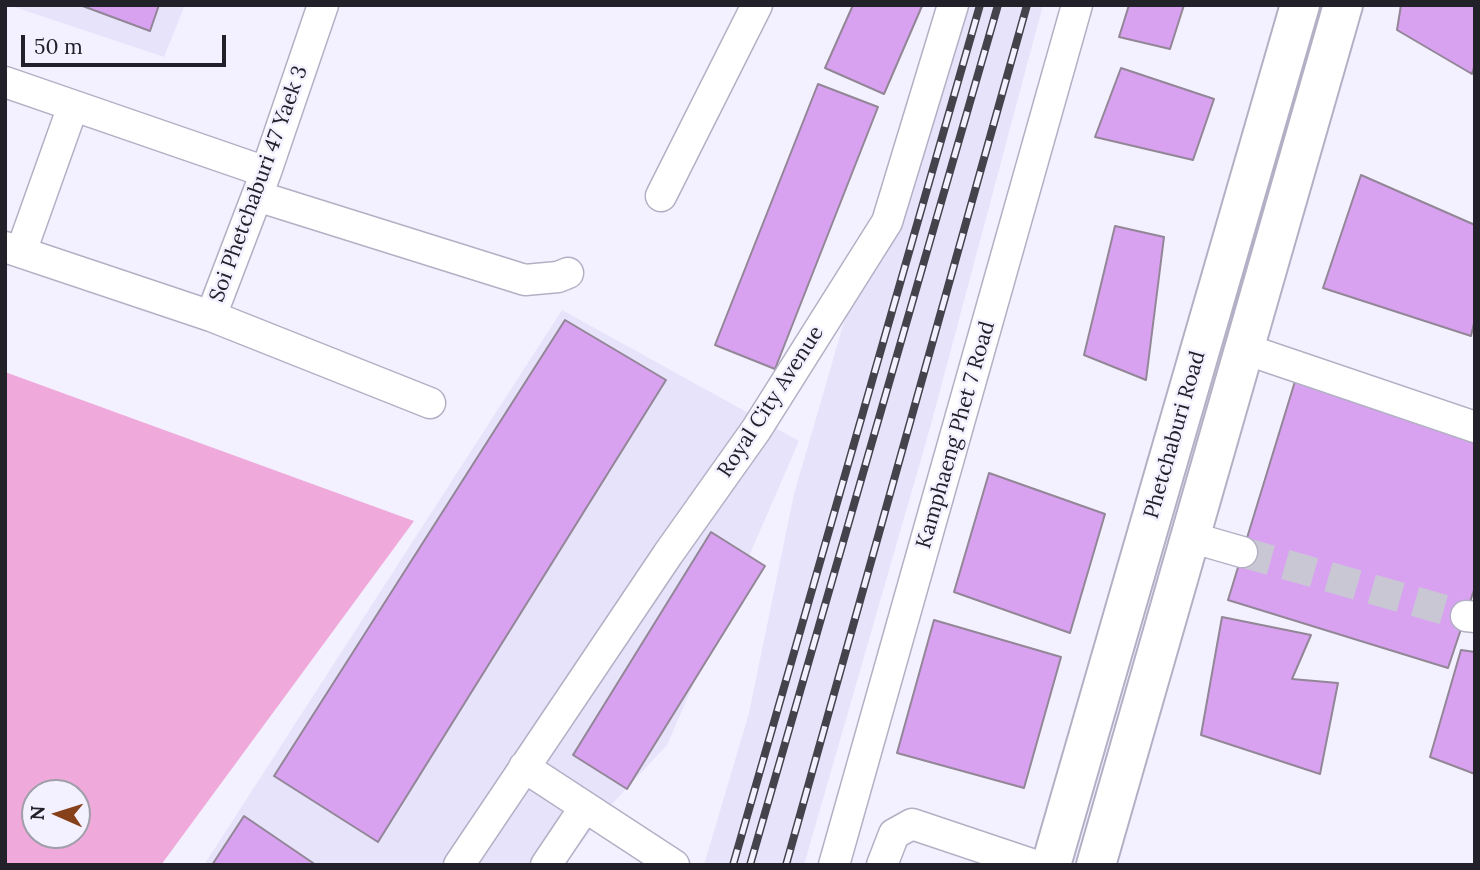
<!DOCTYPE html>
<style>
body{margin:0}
#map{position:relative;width:1480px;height:870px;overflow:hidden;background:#f3f1ff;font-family:Lora,serif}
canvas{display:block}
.frame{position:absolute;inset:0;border:7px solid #222129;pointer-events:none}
.north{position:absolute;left:21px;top:779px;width:70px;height:70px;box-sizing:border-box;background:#f3f1ff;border:2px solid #9f9ea9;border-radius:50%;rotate:273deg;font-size:19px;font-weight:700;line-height:28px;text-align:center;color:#222129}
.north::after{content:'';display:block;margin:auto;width:24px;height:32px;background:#86401a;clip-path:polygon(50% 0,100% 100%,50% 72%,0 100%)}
.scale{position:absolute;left:21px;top:35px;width:205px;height:32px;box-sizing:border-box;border:4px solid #222129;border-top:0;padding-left:9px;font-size:21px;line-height:24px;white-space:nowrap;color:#222129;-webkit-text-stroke:5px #f3f1ff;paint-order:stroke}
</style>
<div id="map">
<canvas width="1480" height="870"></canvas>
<div class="frame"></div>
<div class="north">N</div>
<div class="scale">50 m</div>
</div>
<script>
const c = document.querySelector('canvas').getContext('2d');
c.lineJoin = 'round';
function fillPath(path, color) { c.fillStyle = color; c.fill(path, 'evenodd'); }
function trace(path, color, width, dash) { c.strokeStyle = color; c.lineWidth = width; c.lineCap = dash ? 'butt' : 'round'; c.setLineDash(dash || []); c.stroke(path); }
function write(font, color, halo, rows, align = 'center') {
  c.font = font + ' Lora,serif'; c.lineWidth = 5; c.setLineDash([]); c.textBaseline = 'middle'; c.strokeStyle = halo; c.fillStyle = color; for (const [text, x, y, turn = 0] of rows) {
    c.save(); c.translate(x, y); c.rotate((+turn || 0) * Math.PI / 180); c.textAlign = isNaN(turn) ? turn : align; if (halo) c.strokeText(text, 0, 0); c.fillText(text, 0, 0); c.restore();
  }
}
const built = new Path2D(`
 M 8,5 L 185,5 L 164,57 Z
 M 936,5 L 1043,5 L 930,428 L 804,865 L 704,865 L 749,713 L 794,494 Z
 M 562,310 L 799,441 L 667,745 L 612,804 L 564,865 L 204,865 Z`);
const green = new Path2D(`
 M 5,372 L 414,521 L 161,865 L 5,865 ZM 35,793 L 77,793 L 77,835 L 35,835 Z`);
const building = new Path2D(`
 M 80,5 L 159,5 L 150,31 Z
 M 853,5 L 922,6 L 884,94 L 825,68 Z
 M 1129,5 L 1184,5 L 1170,49 L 1119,37 Z
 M 1401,5 L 1475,5 L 1475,64 L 1472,74 L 1397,30 Z
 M 1121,68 L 1214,99 L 1193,160 L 1095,137 Z
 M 818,84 L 878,107 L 775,369 L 715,345 Z
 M 1361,175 L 1475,225 L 1475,319 L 1471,336 L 1323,288 Z
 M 1115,226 L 1164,237 L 1146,380 L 1084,355 Z
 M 565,320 L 666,380 L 378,842 L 274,776 Z
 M 1296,378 L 1475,433 L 1475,587 L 1448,668 L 1228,600 Z
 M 989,473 L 1105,514 L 1070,633 L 954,592 Z
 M 711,532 L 765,566 L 627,789 L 573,755 Z
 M 1222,617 L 1311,635 L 1292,679 L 1338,683 L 1320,774 L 1201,735 Z
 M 934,620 L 1061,657 L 1024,788 L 897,753 Z
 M 1461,650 L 1475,652 L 1475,774 L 1430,757 Z
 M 244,816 L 316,865 L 212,865 Z`);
const minorTunnel = new Path2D(`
 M 1242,552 L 1466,616`);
const minor = new Path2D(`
 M 5,82 L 266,172
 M 257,196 L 525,280 L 558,277 L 568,273
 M 661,196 L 757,5
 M 5,247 L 211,316 L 266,172 L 323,5
 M 21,252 L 73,106
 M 211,316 L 430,403
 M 1245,349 L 1475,427
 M 1190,537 L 1242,552
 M 1466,616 L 1475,617
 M 524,767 L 674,865
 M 459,865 L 668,554 L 756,430 L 887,222 L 953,5
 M 546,865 L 585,807
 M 834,865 L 1077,5
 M 882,865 L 894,834 L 912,824 L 1034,865`);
const major = new Path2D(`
 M 1051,865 L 1300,5
 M 1096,865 L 1343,5`);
const rail = new Path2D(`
 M 733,865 L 980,5
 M 750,865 L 998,5
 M 786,865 L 1027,5`);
const streetNames = [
 ["Soi Phetchaburi 47 Yaek 3",259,184,-70],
 ["Royal City Avenue",771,402,-57],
 ["Kamphaeng Phet 7 Road",956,435,-74],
 ["Phetchaburi Road",1175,435,-74]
];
fillPath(built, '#e7e3fb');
fillPath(green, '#efaadb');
fillPath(building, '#d8a2f1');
trace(building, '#928697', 2);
trace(minorTunnel, '#c9c7d4', 30, [30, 15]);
trace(minor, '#b3b0c5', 33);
trace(major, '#b3b0c5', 42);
trace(minor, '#fff', 30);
trace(major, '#fff', 38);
trace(rail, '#44434c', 8);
trace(rail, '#f3f1ff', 5, [16]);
write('21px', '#222129', '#f3f1ff', streetNames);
</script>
